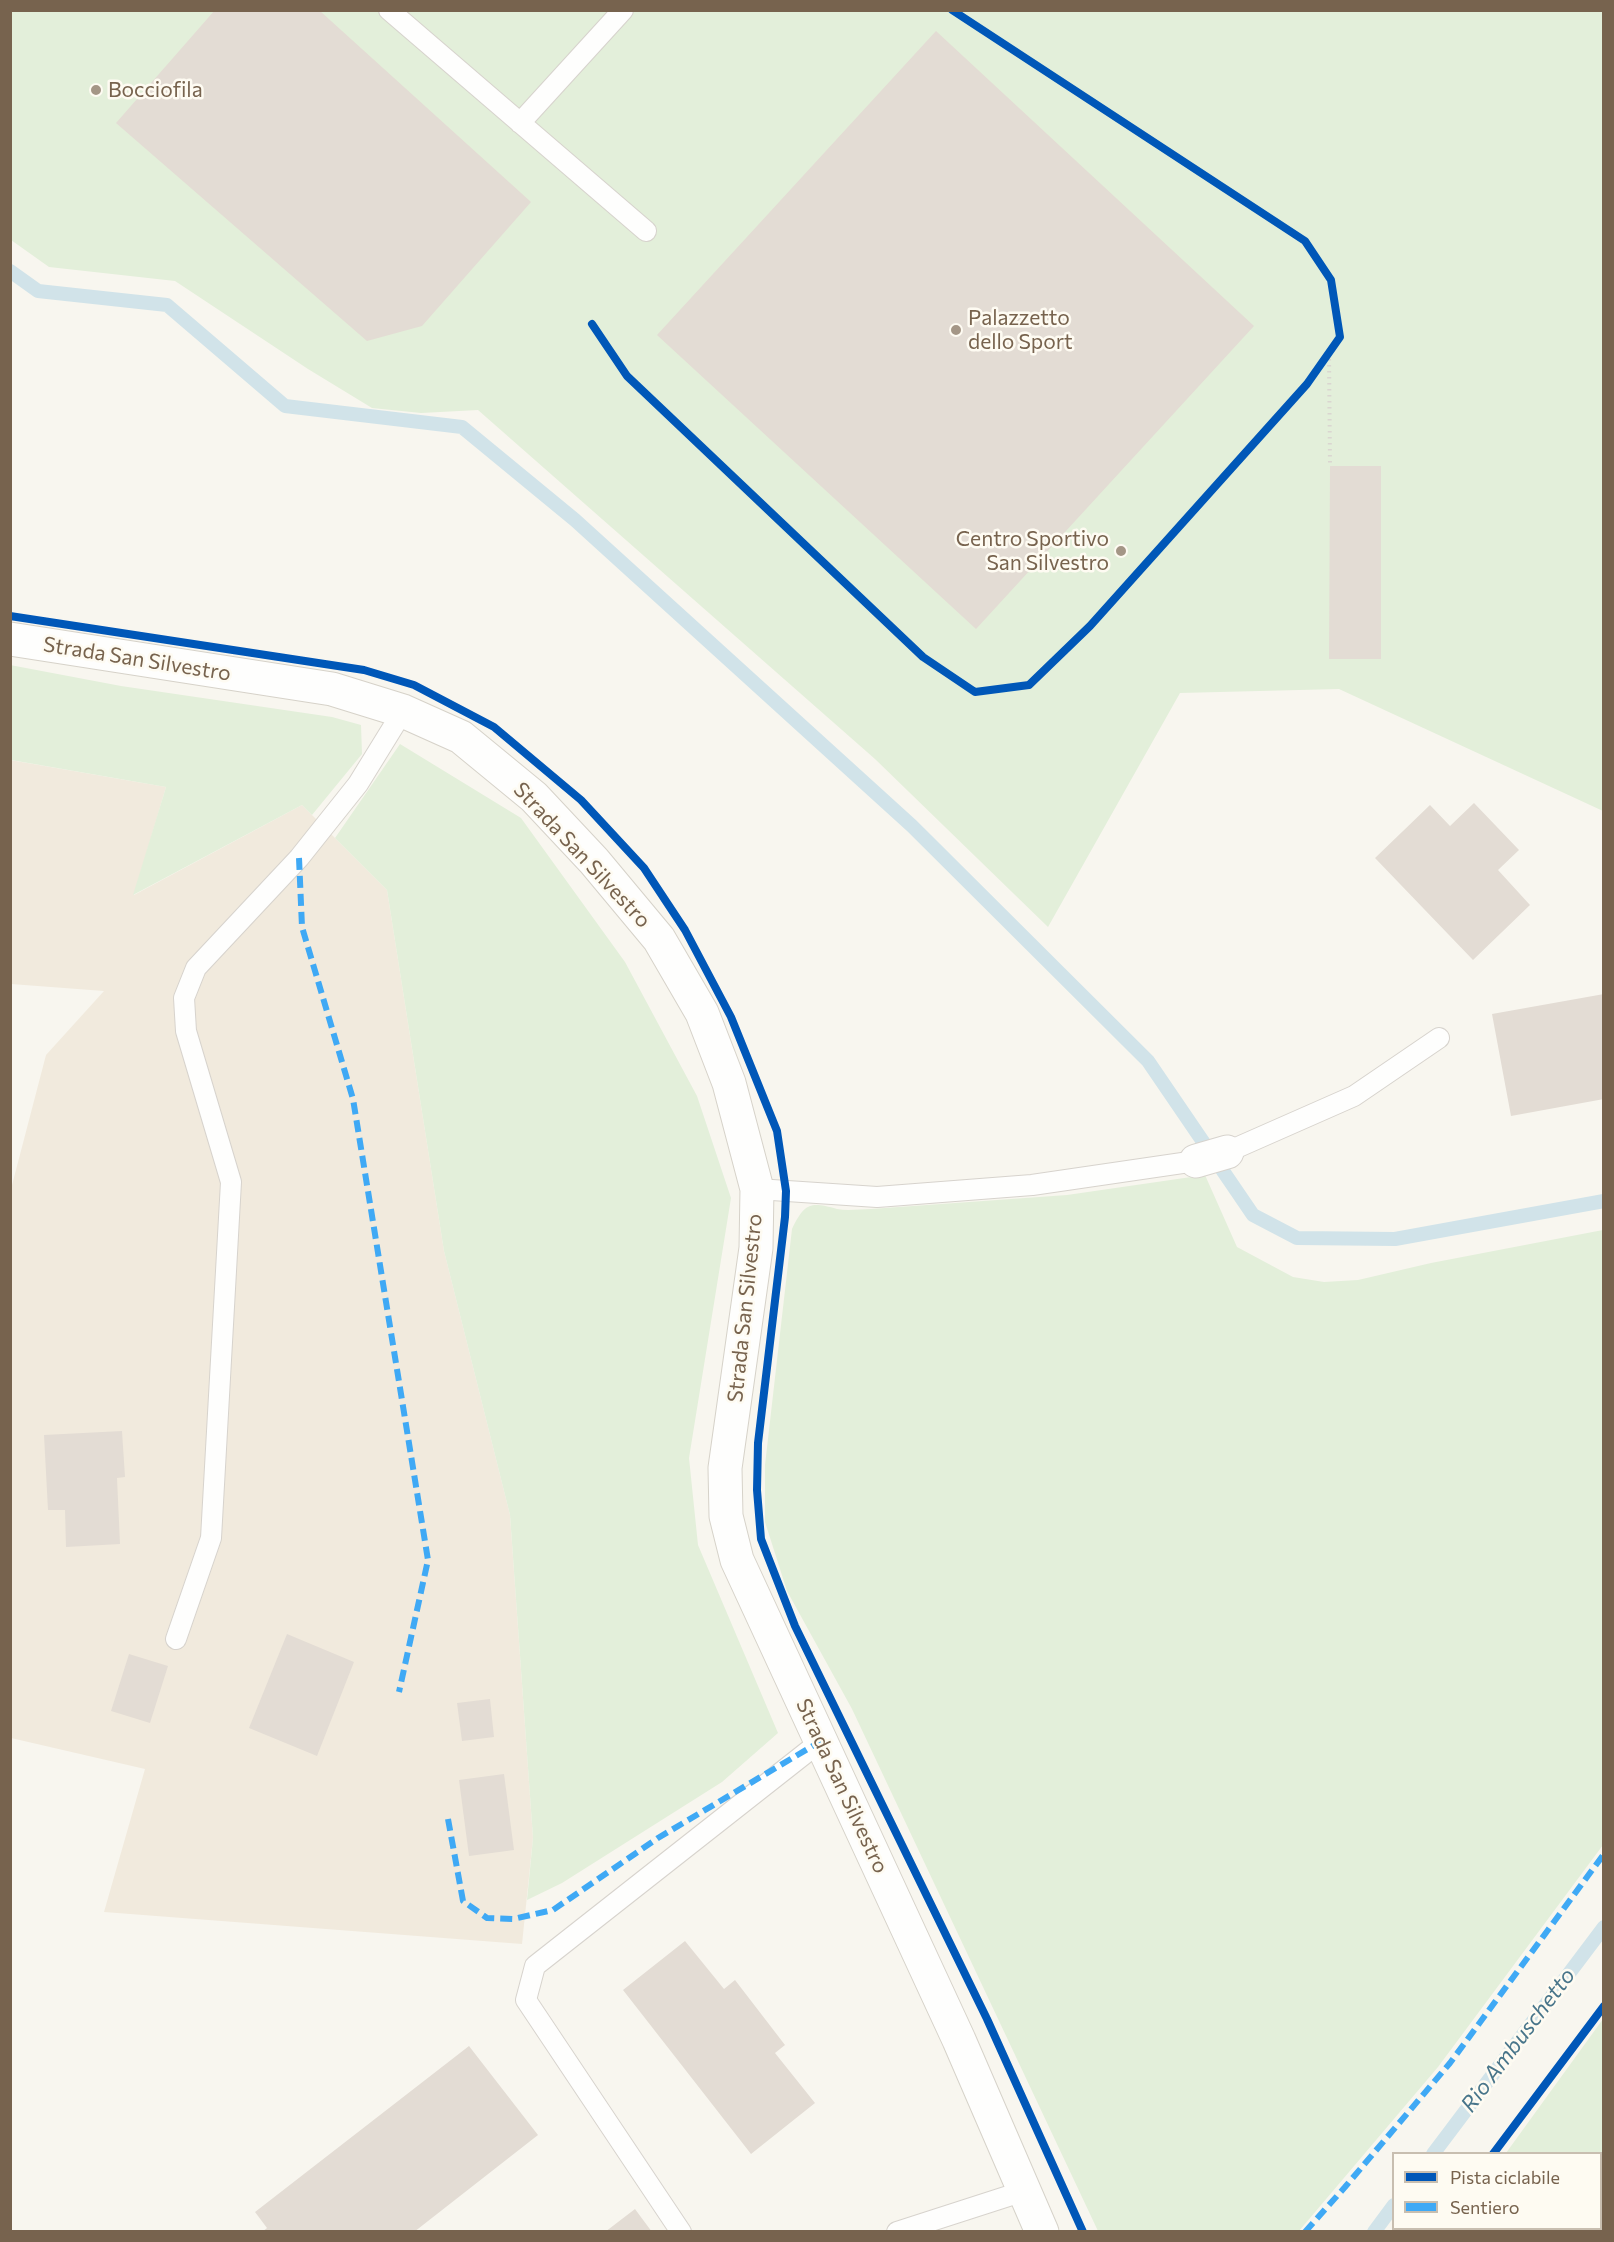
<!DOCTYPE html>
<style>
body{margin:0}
#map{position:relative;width:1614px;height:2242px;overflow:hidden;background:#f8f6ef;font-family:Commissioner,sans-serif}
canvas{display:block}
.frame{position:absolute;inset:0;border:12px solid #77634e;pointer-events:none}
.legend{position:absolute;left:1392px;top:2152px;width:210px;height:78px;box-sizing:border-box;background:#fefbf2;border:2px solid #c8beb0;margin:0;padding:8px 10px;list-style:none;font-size:18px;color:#77634e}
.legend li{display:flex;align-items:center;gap:12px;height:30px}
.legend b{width:30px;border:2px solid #c8beb0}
</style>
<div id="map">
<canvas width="1614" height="2242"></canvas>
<div class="frame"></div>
<ul class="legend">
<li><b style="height:8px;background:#0057b8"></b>Pista ciclabile</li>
<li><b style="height:8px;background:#3fa9f5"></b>Sentiero</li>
</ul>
</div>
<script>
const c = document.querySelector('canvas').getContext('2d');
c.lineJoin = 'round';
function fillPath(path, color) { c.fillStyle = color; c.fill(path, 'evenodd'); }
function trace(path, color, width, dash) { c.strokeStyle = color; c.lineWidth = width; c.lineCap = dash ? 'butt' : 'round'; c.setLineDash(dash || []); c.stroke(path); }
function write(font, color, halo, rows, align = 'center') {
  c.font = font + ' Commissioner,sans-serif'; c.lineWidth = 5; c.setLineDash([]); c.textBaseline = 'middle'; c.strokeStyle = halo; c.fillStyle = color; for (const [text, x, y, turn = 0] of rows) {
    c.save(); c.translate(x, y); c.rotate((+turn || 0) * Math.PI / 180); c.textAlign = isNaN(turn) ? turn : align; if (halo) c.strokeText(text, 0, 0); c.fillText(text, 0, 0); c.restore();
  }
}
const residential = new Path2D(`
 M 10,760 L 166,787 L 134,895 L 302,805 L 387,890 L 444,1251 L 510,1515 L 533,1838 L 522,1944 L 104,1912 L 145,1769 L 11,1738 L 11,1189 L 46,1055 L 104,991 L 11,984 Z`);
const green = new Path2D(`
 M 11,11 L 1603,11 L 1603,811 L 1339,689 L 1180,693 L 1048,927 L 875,759 L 478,410 L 421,413 L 372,408 L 308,369 L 175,281 L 49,267 L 11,240 Z
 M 10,665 L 121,686 L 332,717 L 361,725 L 362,754 L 312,815 L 302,805 L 133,895 L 166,787 L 11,760 Z
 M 400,744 L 521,818 L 625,962 L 697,1096 L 731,1198 L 689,1458 L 698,1545 L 778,1733 L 722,1782 L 562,1883 L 527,1900 L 533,1838 L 510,1515 L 444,1251 L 387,890 L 335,838 Z
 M 1205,1175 L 1237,1247 L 1293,1277 L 1324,1282 L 1358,1280 L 1431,1263 L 1603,1230 L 1603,1845 L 1438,2067 L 1299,2231 L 1098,2231 L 852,1709 L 787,1591 L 765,1522 L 765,1465 L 792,1229 C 805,1202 811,1202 837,1209 C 848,1211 860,1209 871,1209 L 1067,1195 Z
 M 1603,2019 L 1603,2231 L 1451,2231 L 1453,2228 L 1600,2228 L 1600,2154 L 1506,2153 Z`);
const stream = new Path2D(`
 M 10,271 L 38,291 L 167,305 L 285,406 L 462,427 L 575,520 L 912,826 L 1148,1061 L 1253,1215 L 1297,1238 L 1395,1239 L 1604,1201
 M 1433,2154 L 1604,1927
 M 1374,2232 L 1394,2205`);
const building = new Path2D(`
 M 215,10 L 320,11 L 531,202 L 422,326 L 367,341 L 116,123 Z
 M 936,31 L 1254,326 L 976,629 L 657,335 Z
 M 1330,466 L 1381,466 L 1381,659 L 1329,659 Z
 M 1474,803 L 1519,850 L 1498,870 L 1530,905 L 1473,960 L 1375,858 L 1430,805 L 1450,826 Z
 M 1604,994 L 1604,1099 L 1511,1116 L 1492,1014 Z
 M 122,1431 L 125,1477 L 117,1478 L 120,1544 L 66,1547 L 65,1510 L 48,1510 L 44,1435 Z
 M 287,1634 L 354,1662 L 317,1756 L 249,1728 Z
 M 129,1654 L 168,1666 L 150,1723 L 111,1711 Z
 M 490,1699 L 494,1737 L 462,1741 L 457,1703 Z
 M 504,1774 L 514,1850 L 469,1856 L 459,1780 Z
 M 685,1941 L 724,1989 L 735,1980 L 785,2045 L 775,2053 L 815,2103 L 751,2154 L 623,1990 Z
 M 469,2046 L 538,2135 L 414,2232 L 262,2232 L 267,2228 L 255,2212 Z
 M 635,2209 L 652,2232 L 605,2232 Z`);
const path = new Path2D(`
 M 1329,353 L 1330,466`);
const lane = new Path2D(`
 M 389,10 L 646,231
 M 520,123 L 623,10
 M 1227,1152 L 1354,1096 L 1439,1038
 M 757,1189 L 877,1197 L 1032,1185 L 1196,1161
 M 176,1639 L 211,1538 L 231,1182 L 186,1031 L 184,998 L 196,968 L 299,858 L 358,784 L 403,711
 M 681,2232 L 526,2000 L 535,1966 L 821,1741
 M 897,2232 L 1024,2191`);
const street = new Path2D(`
 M 1196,1161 L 1227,1152`);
const secondary = new Path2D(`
 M 10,639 L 332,689 L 403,711 L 461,737 L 534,797 L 594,861 L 659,939 L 702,1013 L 729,1083 L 757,1189 L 756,1248 L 725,1468 L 726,1516 L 737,1560 L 959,2040 L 1042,2232`);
const quiet = new Path2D(`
 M 299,858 L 302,927 L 353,1099 L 428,1560 L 399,1692
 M 448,1819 L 463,1901 L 487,1918 L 513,1919 L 553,1910 L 658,1838 L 821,1741
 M 1305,2232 L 1345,2187 L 1450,2063 L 1604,1854`);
const cycleway = new Path2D(`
 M 592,324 L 627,376 L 923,657 L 975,692 L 1029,685 L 1090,626 L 1307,384 L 1340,337 L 1331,280 L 1305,241 L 952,10
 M 10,616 L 364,670 L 414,685 L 494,727 L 581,800 L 644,868 L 685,930 L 731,1017 L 777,1131 L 786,1191 L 785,1217 L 758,1443 L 757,1490 L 761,1539 L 795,1626 L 987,2019 L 1083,2232
 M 1493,2154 L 1604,2006`);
const markers = [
 [96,90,6,"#a49686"],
 [956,330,6,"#a49686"],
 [1121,551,6,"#a49686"]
];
const poiNames = [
 ["Bocciofila",108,90],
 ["Palazzetto",968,318],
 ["dello Sport",968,342],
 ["Centro Sportivo",1109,539,"right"],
 ["San Silvestro",1109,563,"right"]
];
const streetNames = [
 ["Strada San Silvestro",137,659,9],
 ["Strada San Silvestro",582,855,47],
 ["Strada San Silvestro",745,1308,-84],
 ["Strada San Silvestro",842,1786,65]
];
const waterNames = [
 ["Rio Ambuschetto",1518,2040,-53]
];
fillPath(residential, '#f1eadd');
fillPath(green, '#e3efda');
trace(stream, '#d1e3e9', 14);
fillPath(building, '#e3dcd4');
trace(lane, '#d7d3cd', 22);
trace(street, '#d7d3cd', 35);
trace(secondary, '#d6d2c9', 35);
trace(path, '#dad6d0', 4, [1.5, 4.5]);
trace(lane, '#fefefd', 20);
trace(street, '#fefefd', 33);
trace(secondary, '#fefefd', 33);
trace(quiet, '#3fa9f5', 6, [12, 6]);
trace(cycleway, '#0057b8', 8);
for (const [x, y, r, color] of markers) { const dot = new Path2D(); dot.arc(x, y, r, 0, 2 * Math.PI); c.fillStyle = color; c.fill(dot); trace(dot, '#fefbf2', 2); }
write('21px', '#77634e', '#fefbf2', poiNames, 'left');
write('21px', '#77634e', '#fefbf2', streetNames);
write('italic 22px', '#48758a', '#fefbf2', waterNames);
</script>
